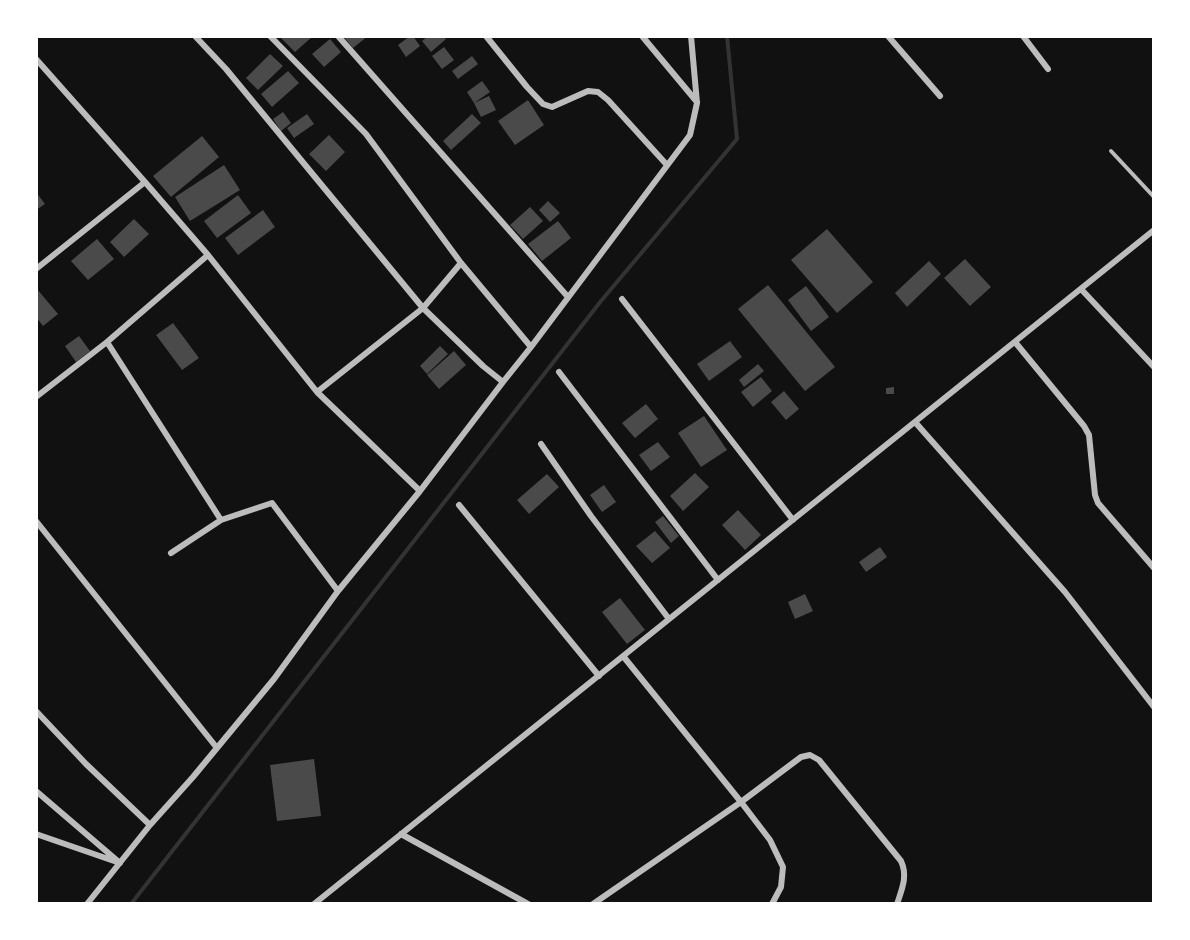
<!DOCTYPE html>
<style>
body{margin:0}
#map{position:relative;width:1190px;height:940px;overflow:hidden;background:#111;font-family:"DM Sans",sans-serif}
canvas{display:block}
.frame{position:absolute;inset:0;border:38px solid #fff;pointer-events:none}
</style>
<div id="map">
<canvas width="1190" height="940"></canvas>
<div class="frame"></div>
</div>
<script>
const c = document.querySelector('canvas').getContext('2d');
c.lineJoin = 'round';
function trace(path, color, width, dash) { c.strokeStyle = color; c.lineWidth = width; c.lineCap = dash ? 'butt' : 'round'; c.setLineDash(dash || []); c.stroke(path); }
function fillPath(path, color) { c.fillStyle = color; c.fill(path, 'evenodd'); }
const stream = new Path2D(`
 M 131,904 L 601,301 L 737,139 L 727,36`);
const building = new Path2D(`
 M 283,36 L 313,36 L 295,52 L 281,38 Z
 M 343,36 L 368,36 L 353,48 Z
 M 410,36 L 413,36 L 420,46 L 406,57 L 398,45 Z
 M 428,36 L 443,36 L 446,39 L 431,52 L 422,41 Z
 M 330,39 L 341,52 L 324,67 L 312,54 Z
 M 444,47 L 454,60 L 442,69 L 432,56 Z
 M 270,54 L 283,66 L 258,90 L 246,78 Z
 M 472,56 L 478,64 L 458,79 L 452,71 Z
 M 288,71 L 299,83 L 272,107 L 261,94 Z
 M 482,81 L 490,92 L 474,103 L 467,92 Z
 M 489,96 L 496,110 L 481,117 L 474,103 Z
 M 528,100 L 544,125 L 515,145 L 498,121 Z
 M 283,112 L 291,123 L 281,131 L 273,119 Z
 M 307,114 L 314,124 L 294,138 L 287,128 Z
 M 472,114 L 481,123 L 451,150 L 443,141 Z
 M 329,135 L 345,152 L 326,171 L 309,154 Z
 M 202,136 L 219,157 L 171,197 L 153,176 Z
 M 224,165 L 240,190 L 190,221 L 175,197 Z
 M 36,192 L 45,204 L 36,210 Z
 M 238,195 L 251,213 L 217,238 L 204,221 Z
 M 548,201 L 560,213 L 550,222 L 539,210 Z
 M 530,207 L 543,221 L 523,239 L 510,225 Z
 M 263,210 L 275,227 L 238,255 L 225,238 Z
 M 134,219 L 149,234 L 124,257 L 110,242 Z
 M 558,221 L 571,238 L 542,261 L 528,244 Z
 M 827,229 L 873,282 L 837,313 L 791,260 Z
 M 97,239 L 114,259 L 88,280 L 71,261 Z
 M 965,259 L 991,287 L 970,306 L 944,278 Z
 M 929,261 L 941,274 L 907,307 L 895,293 Z
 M 768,285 L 835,367 L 805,391 L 738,309 Z
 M 806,286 L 829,317 L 811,331 L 788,300 Z
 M 37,289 L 58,314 L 43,326 L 36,317 L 36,290 Z
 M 173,323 L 199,358 L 182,370 L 156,335 Z
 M 79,336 L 90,351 L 76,362 L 65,346 Z
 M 730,341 L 742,357 L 709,381 L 697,364 Z
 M 440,346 L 448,354 L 427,374 L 420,366 Z
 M 454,351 L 466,365 L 439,389 L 427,375 Z
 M 758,364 L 764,371 L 744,387 L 739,380 Z
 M 761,377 L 772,391 L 753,407 L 741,392 Z
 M 894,387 L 894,394 L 886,394 L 886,388 Z
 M 784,391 L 799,409 L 786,420 L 771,402 Z
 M 646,404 L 658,419 L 635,438 L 622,423 Z
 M 704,416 L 727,450 L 701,467 L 678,433 Z
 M 658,442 L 670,457 L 651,471 L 639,455 Z
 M 695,473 L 709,487 L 683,511 L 670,496 Z
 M 547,474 L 559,487 L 529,514 L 517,500 Z
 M 604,485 L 616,502 L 602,512 L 590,495 Z
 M 738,510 L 761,535 L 745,550 L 722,525 Z
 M 663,516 L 679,536 L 671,543 L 655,522 Z
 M 655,531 L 670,548 L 652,563 L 636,546 Z
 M 880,547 L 887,557 L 866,572 L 859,562 Z
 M 805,594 L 813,611 L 795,619 L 788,602 Z
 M 620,598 L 645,630 L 627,644 L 602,612 Z
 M 314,759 L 321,816 L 277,821 L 270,765 Z`);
const service = new Path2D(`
 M 1111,151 L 1154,197`);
const minor = new Path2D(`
 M 195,36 L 226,69 L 423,308 L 483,366 L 503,382
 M 270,36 L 366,134 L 461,263 L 531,347
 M 338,36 L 568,297
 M 486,36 L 527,87 L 543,104 L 552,107 L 588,91 L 598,92 L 608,100 L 667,165
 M 642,36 L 697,102
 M 888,36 L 940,96
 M 1023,36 L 1048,69
 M 36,59 L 145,182 L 208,255 L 317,392 L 420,491
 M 36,269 L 145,182
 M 1081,289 L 1154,367
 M 622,299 L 793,520
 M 107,342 L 221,520
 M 1015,342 L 1084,426 L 1089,435 L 1095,495 L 1098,503 L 1154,568
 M 559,372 L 718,580
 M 317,392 L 423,308 L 461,263
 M 36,397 L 107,342 L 208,255
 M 915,422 L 1065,592 L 1154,707
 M 541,444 L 591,516 L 669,619
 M 459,505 L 599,676
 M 36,521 L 217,748
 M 171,553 L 221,520 L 272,503 L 338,591
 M 623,656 L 741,802 L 770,840 L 783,867 L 781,887 L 772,904
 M 36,711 L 86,764 L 150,825
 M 36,791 L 120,863
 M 36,834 L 117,862
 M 401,834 L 528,904
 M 87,904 L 150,825 L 193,777 L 274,679 L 338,591 L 420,491 L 503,382 L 531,347 L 690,135 L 697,103 L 691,36
 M 314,904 L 1154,230
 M 593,904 L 741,802 L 801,757 L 810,755 L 819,760 L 901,861 C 908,876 902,889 897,904`);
trace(stream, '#333', 4);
fillPath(building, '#4a4a4a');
trace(service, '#bcbcbc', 4);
trace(minor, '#bcbcbc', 6);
</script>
